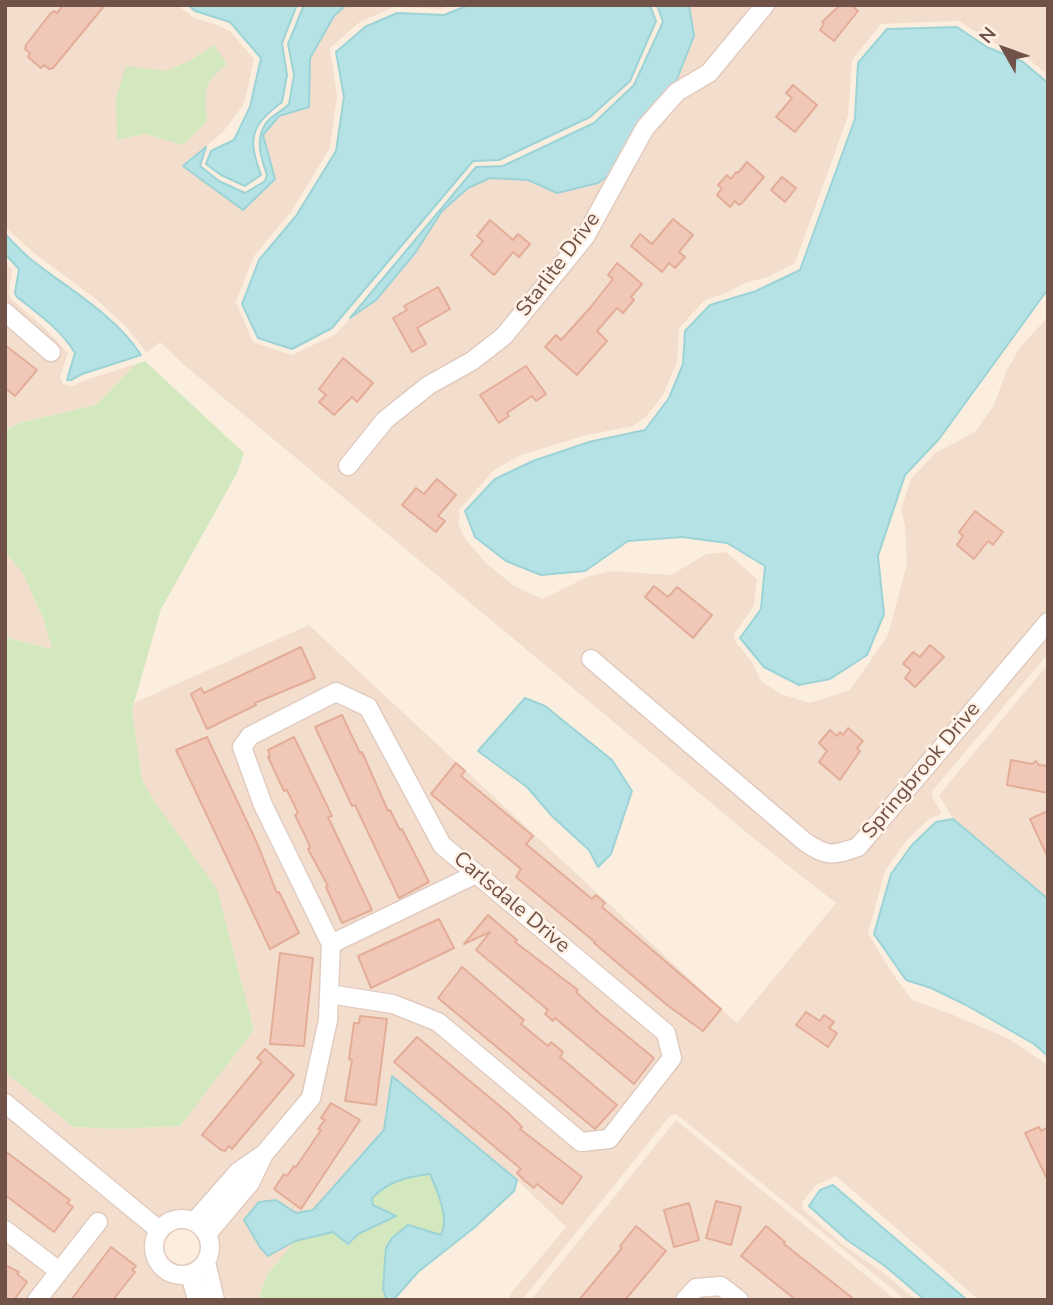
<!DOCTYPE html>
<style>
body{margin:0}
#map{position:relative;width:1053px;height:1305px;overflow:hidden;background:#fceedf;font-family:"Nunito Sans",sans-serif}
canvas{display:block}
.frame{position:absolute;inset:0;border:7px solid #715248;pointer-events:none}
.north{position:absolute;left:969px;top:14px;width:70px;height:70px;-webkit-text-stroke:5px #fff2e5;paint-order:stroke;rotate:310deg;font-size:19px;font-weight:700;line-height:28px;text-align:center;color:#715248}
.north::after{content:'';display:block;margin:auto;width:24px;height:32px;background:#715248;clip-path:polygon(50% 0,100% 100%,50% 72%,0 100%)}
</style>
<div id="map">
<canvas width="1053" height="1305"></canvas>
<div class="frame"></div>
<div class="north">N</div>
</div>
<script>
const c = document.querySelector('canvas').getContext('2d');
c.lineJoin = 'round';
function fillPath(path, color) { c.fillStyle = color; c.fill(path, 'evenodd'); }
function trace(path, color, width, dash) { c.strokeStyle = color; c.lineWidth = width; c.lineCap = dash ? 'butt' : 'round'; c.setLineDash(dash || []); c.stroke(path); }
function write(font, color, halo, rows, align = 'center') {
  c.font = font + ' "Nunito Sans",sans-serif'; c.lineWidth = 5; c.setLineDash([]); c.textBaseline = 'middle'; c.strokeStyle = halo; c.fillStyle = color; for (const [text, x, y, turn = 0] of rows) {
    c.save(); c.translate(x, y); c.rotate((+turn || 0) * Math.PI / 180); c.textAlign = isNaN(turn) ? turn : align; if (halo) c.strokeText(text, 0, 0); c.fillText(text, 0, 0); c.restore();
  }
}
const residential = new Path2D(`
 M 5,5 L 177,5 L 194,18 L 218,25 L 231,32 L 254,59 L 244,104 L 223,132 L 184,166 L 243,209 L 275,179 L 263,135 L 279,116 L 309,107 L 310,58 L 334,16 L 346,5 L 451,5 L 443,9 L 394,7 L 360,22 L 330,48 L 337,96 L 330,148 L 291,212 L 254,256 L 236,302 L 253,342 L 292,355 L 336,334 L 350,318 L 376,300 L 415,253 L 442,211 L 468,188 L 490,178 L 528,180 L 557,193 L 613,172 L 579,232 L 498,331 L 380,414 L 338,466 L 350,476 L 391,426 L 434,392 L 592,241 L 652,133 L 682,99 L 715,78 L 776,5 L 1048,5 L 1048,75 L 1027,58 L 990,41 L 959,21 L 881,24 L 852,60 L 848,116 L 795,263 L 768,277 L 745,283 L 726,293 L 705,300 L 679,328 L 677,362 L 663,395 L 646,417 L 633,426 L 587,435 L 521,455 L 494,470 L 458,511 L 460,518 L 458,523 L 466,540 L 486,563 L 514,586 L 543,599 L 589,576 L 613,571 L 671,575 L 706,554 L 726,552 L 757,579 L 754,606 L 734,634 L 735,641 L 752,662 L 761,681 L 781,694 L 810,703 L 850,690 L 888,635 L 907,564 L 905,526 L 901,509 L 911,479 L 935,453 L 975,432 L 994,405 L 1006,372 L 1020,347 L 1048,317 L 1048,610 L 847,847 L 859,857 L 1048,635 L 1048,654 L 933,790 L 932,796 L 941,812 L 939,815 L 930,818 L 907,840 L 885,871 L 868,933 L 890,970 L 912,1000 L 951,1014 L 1009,1039 L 1048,1065 L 1048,1295 L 1044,1300 L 979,1300 L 836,1176 L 816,1185 L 802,1203 L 803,1209 L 843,1245 L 881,1271 L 916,1300 L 906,1300 L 676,1114 L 670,1116 L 522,1300 L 510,1300 L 511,1293 L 566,1227 L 517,1180 L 392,1077 L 386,1106 L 384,1130 L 334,1188 L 313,1210 L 296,1213 L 276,1200 L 295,1241 L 267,1275 L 258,1300 L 223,1300 L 215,1263 L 218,1250 L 216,1236 L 261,1182 L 236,1161 L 192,1212 L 176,1211 L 158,1220 L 5,1094 L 5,1072 L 73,1127 L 119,1129 L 179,1126 L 254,1030 L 233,956 L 142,780 L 132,710 L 134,703 L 309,625 L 737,1023 L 836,903 L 758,842 L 184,365 L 160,342 L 147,353 L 127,328 L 97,300 L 35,254 L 5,227 ZM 214,46 L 212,76 L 183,145 L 145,134 L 117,139 L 166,71 L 189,61 Z
 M 689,5 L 755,5 L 704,66 L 675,84 L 694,36 Z
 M 5,262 L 12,270 L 9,293 L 11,299 L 46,329 L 68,353 L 60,377 L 63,384 L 73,386 L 85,380 L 136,364 L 96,405 L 18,423 L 5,431 Z
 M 5,552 L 22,572 L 43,618 L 52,649 L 5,637 Z
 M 1048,664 L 1048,899 L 953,819 L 939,795 Z
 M 5,1113 L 150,1232 L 146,1247 L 152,1266 L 160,1274 L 169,1280 L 185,1282 L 189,1300 L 5,1300 Z
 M 676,1120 L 896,1300 L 531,1300 Z`);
const green = new Path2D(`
 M 214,45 L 227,64 C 202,85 205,90 207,121 L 183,145 L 145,134 L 117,140 L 116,98 L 126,66 L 166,71 L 189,61 Z
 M 145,361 L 244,453 L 237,473 L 161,609 L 132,710 L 142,780 L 155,802 L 217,889 L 254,1030 L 180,1126 L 119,1129 L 73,1127 L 5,1072 L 5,637 L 52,649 L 43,618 L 22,572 L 5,552 L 5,431 L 18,423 L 96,405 L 136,364 Z
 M 430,1174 C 437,1192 449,1216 442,1235 L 392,1238 L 386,1248 L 383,1289 L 387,1300 L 258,1300 L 267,1275 L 295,1241 L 333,1232 L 348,1244 L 358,1234 L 395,1216 L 373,1205 L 372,1198 C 389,1181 406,1177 430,1174 Z`);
const water = new Path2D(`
 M 188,5 L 297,5 L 282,43 L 287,75 L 282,102 C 251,126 247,137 261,175 L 245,186 L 221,175 L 206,164 L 211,151 L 234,140 L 250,107 L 261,58 L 230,22 L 195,11 Z
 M 304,5 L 346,5 L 334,16 L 310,58 L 309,107 L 279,116 L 263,135 L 275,179 L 243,210 L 183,166 L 206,147 L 200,166 L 219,181 L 245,193 L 265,181 L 267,175 C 261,158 254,138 267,122 C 273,114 283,111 289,104 L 294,75 L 288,44 Z
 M 469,5 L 650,5 L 656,21 L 630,81 L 590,117 L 499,160 L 473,161 L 332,328 L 292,349 L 258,338 L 242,304 L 259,260 L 296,216 L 336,151 L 344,97 L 336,52 L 365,27 L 397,13 L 444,15 Z
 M 657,5 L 689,5 L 694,36 L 675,84 L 613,172 L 598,183 L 557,193 L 528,180 L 490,178 L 468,188 L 442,211 L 415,253 L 376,300 L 350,318 L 476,167 L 503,166 L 594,123 L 634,85 L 663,22 Z
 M 957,27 L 987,47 L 1023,62 L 1048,83 L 1048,289 L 939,439 L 905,475 L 878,556 L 884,614 L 867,655 L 830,679 L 799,685 L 764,667 L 740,638 L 761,609 L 765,566 L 727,543 L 682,537 L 628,541 L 585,571 L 541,575 L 506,561 L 475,537 L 465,511 L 495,479 L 533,461 L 589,442 L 645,430 L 669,398 L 683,364 L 685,331 L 710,305 L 756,291 L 800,270 L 855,119 L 858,63 L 887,29 Z
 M 5,234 C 14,243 23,253 33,261 C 70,290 115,315 141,355 L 82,374 L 71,380 L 67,380 L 75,353 C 62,331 38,313 17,297 L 15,293 L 19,269 L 5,254 Z
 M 525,698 L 545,706 L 612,760 L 632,791 L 611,854 L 598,867 L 589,850 L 553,817 L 527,787 L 478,751 Z
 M 953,819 L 1048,899 L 1048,1056 L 1034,1044 L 966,1005 L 931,988 L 906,980 L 874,934 L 891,874 L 912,845 L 936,822 Z
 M 392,1076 L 517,1180 L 514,1191 L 475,1227 L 418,1272 L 395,1298 L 387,1300 L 383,1289 L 386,1248 L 392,1238 L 408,1225 L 441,1235 C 450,1218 437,1191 430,1174 C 406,1177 389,1181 372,1198 L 373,1205 L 396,1216 L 358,1234 L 348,1244 L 333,1232 L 295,1241 L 268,1256 L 260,1247 L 244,1220 L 259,1202 L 276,1200 L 296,1213 L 313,1210 L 384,1130 Z
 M 833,1185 L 967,1300 L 925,1300 L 885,1266 L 847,1240 L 809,1206 L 820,1190 Z`);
const building = new Path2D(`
 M 63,5 L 105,5 L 53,68 L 49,69 L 44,65 L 41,68 L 28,57 L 30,53 L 25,49 L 26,45 L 50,14 L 54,11 L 57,13 Z
 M 840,5 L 851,5 L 858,11 L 834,41 L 820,30 L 824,24 L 822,22 Z
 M 793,85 L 817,105 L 795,132 L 776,117 L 792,98 L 786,93 Z
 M 747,162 L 764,177 L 742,203 L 739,205 L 735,201 L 730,207 L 717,195 L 722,188 L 718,185 L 727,175 L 731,179 L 736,172 L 738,173 Z
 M 782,177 L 796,188 L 785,202 L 771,190 Z
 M 673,219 L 693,235 L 679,252 L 685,257 L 675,268 L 669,263 L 662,272 L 631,246 L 640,234 L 652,244 Z
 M 490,220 L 513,240 L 518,234 L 530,244 L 519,257 L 513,252 L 494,275 L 471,255 L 483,241 L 477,236 Z
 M 617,263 L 642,284 L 631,297 L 634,300 L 623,313 L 617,308 L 597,331 L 607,341 L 577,375 L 545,347 L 556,335 L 561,340 L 590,308 L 613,279 L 608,275 Z
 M 438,287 L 450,309 L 417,328 L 426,344 L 412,352 L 393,318 L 407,310 L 404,306 Z
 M 5,345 L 37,370 L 15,396 L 5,388 Z
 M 343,358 L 373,383 L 357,402 L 352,397 L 334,415 L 319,402 L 326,395 L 319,389 Z
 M 526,366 L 546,394 L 536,401 L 532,396 L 507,413 L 509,416 L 499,423 L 480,395 Z
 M 437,479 L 456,495 L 438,516 L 445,521 L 436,532 L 402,505 L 416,488 L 424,494 Z
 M 975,511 L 1003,532 L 993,545 L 988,541 L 974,559 L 957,545 L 963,536 L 959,532 Z
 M 654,586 L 668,597 L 677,587 L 712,615 L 693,638 L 645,597 Z
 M 930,645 L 944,657 L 915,687 L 905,678 L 911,670 L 903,664 L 913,652 L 920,657 Z
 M 301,647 L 315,678 L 255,703 L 256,705 L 207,729 L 191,694 L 201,688 L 204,693 Z
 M 342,715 L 360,753 L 362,752 L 388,811 L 390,810 L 400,830 L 402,829 L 429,882 L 399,898 L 355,805 L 352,806 L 315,727 Z
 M 848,728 L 863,741 L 857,748 L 860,751 L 840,780 L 819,762 L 827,751 L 819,743 L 830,730 L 837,736 L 840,732 L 843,735 Z
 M 207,737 L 257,843 L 277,893 L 279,892 L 299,933 L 270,949 L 176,750 Z
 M 294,737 L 332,816 L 328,817 L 372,910 L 342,923 L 326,887 L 328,886 L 308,849 L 310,848 L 308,842 L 295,815 L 298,813 L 287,790 L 284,791 L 268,757 L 270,756 L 268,750 Z
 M 1011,760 L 1032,764 L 1036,761 L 1039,765 L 1048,766 L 1048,793 L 1007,785 Z
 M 456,763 L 465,771 L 461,776 L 533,836 L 526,844 L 592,899 L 596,895 L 605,903 L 602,907 L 721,1009 L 703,1031 L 667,1005 L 594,943 L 595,942 L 516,877 L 521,869 L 431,794 Z
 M 1048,811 L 1048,858 L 1030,819 Z
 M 488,915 L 517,940 L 515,942 L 578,990 L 576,992 L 599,1013 L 654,1058 L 634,1084 L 555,1018 L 553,1021 L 545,1014 L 548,1010 L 476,950 L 490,932 L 464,944 Z
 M 439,919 L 454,948 L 371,988 L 358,956 Z
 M 280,953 L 313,958 L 304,1046 L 270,1044 Z
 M 462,967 L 524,1020 L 521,1024 L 548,1046 L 551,1042 L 563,1052 L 560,1057 L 617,1105 L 595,1129 L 438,998 Z
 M 806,1012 L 820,1021 L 824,1015 L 834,1022 L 829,1028 L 837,1033 L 828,1047 L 796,1025 Z
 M 360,1016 L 387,1019 L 376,1105 L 345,1101 L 352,1060 L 349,1059 L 354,1023 L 359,1023 Z
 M 417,1037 L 507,1112 L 522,1127 L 520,1129 L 582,1177 L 562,1204 L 537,1184 L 534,1188 L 524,1180 L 517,1173 L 521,1169 L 394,1062 Z
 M 265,1049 L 294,1075 L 232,1149 L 229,1146 L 225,1151 L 221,1150 L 202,1135 L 262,1062 L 257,1058 Z
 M 331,1103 L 360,1120 L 301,1209 L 274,1189 L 284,1174 L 287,1176 L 294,1166 L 296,1167 L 321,1130 L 318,1129 L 325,1120 L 321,1118 Z
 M 1039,1127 L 1041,1131 L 1048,1127 L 1048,1181 L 1025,1133 Z
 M 5,1151 L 70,1200 L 67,1203 L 73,1207 L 54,1232 L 5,1195 Z
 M 716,1201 L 741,1207 L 731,1245 L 706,1238 Z
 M 689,1203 L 699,1240 L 674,1247 L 664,1210 Z
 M 636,1226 L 666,1251 L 625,1300 L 579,1300 L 622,1248 L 620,1246 Z
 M 766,1226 L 785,1242 L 784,1244 L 855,1300 L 796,1300 L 741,1256 Z
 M 111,1247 L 136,1266 L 132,1270 L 135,1272 L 113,1300 L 71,1300 Z
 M 5,1265 L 19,1272 L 17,1274 L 27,1282 L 14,1300 L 5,1300 Z`);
const street = new Path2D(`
 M 5,312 L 51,352
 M 348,466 L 385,420 L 429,385 L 472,361 L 504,336 L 585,237 L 645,128 L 677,92 L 709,73 L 765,5
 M 591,659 L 805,842 C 828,857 832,856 858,847 L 1048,622
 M 331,944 L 476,874
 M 5,1103 L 159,1230
 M154 1247a28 28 0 1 1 56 0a28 28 0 1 1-56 0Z
 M 195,1221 L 238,1172 L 264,1154
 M 5,1230 L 59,1271
 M 208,1233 L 250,1183 L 264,1154 L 311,1098 L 328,1020 L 331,944 L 263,805 L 242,747 L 250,736 L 336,692 L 368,707 L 442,845 L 666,1033 L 672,1058 L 609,1139 L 581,1142 L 438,1022 L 393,1004 L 329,994
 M 206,1262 L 215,1300
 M 190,1274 L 197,1300
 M 37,1300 L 98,1222
 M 685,1300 L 696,1288 L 721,1286 L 739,1300`);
const streetNames = [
 ["Starlite Drive",559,265,-53],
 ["Springbrook Drive",922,771,-50],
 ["Carlsdale Drive",511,903,40]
];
fillPath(residential, '#f3dece');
fillPath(green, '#d4e8bf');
fillPath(water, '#b5e2e4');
trace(water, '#9bd3d6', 2);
fillPath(building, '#f1c8b7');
trace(building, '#e3ad98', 2);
trace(street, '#e1cbbf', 21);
trace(street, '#fff', 18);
write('21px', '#715248', '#fff2e5', streetNames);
</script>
